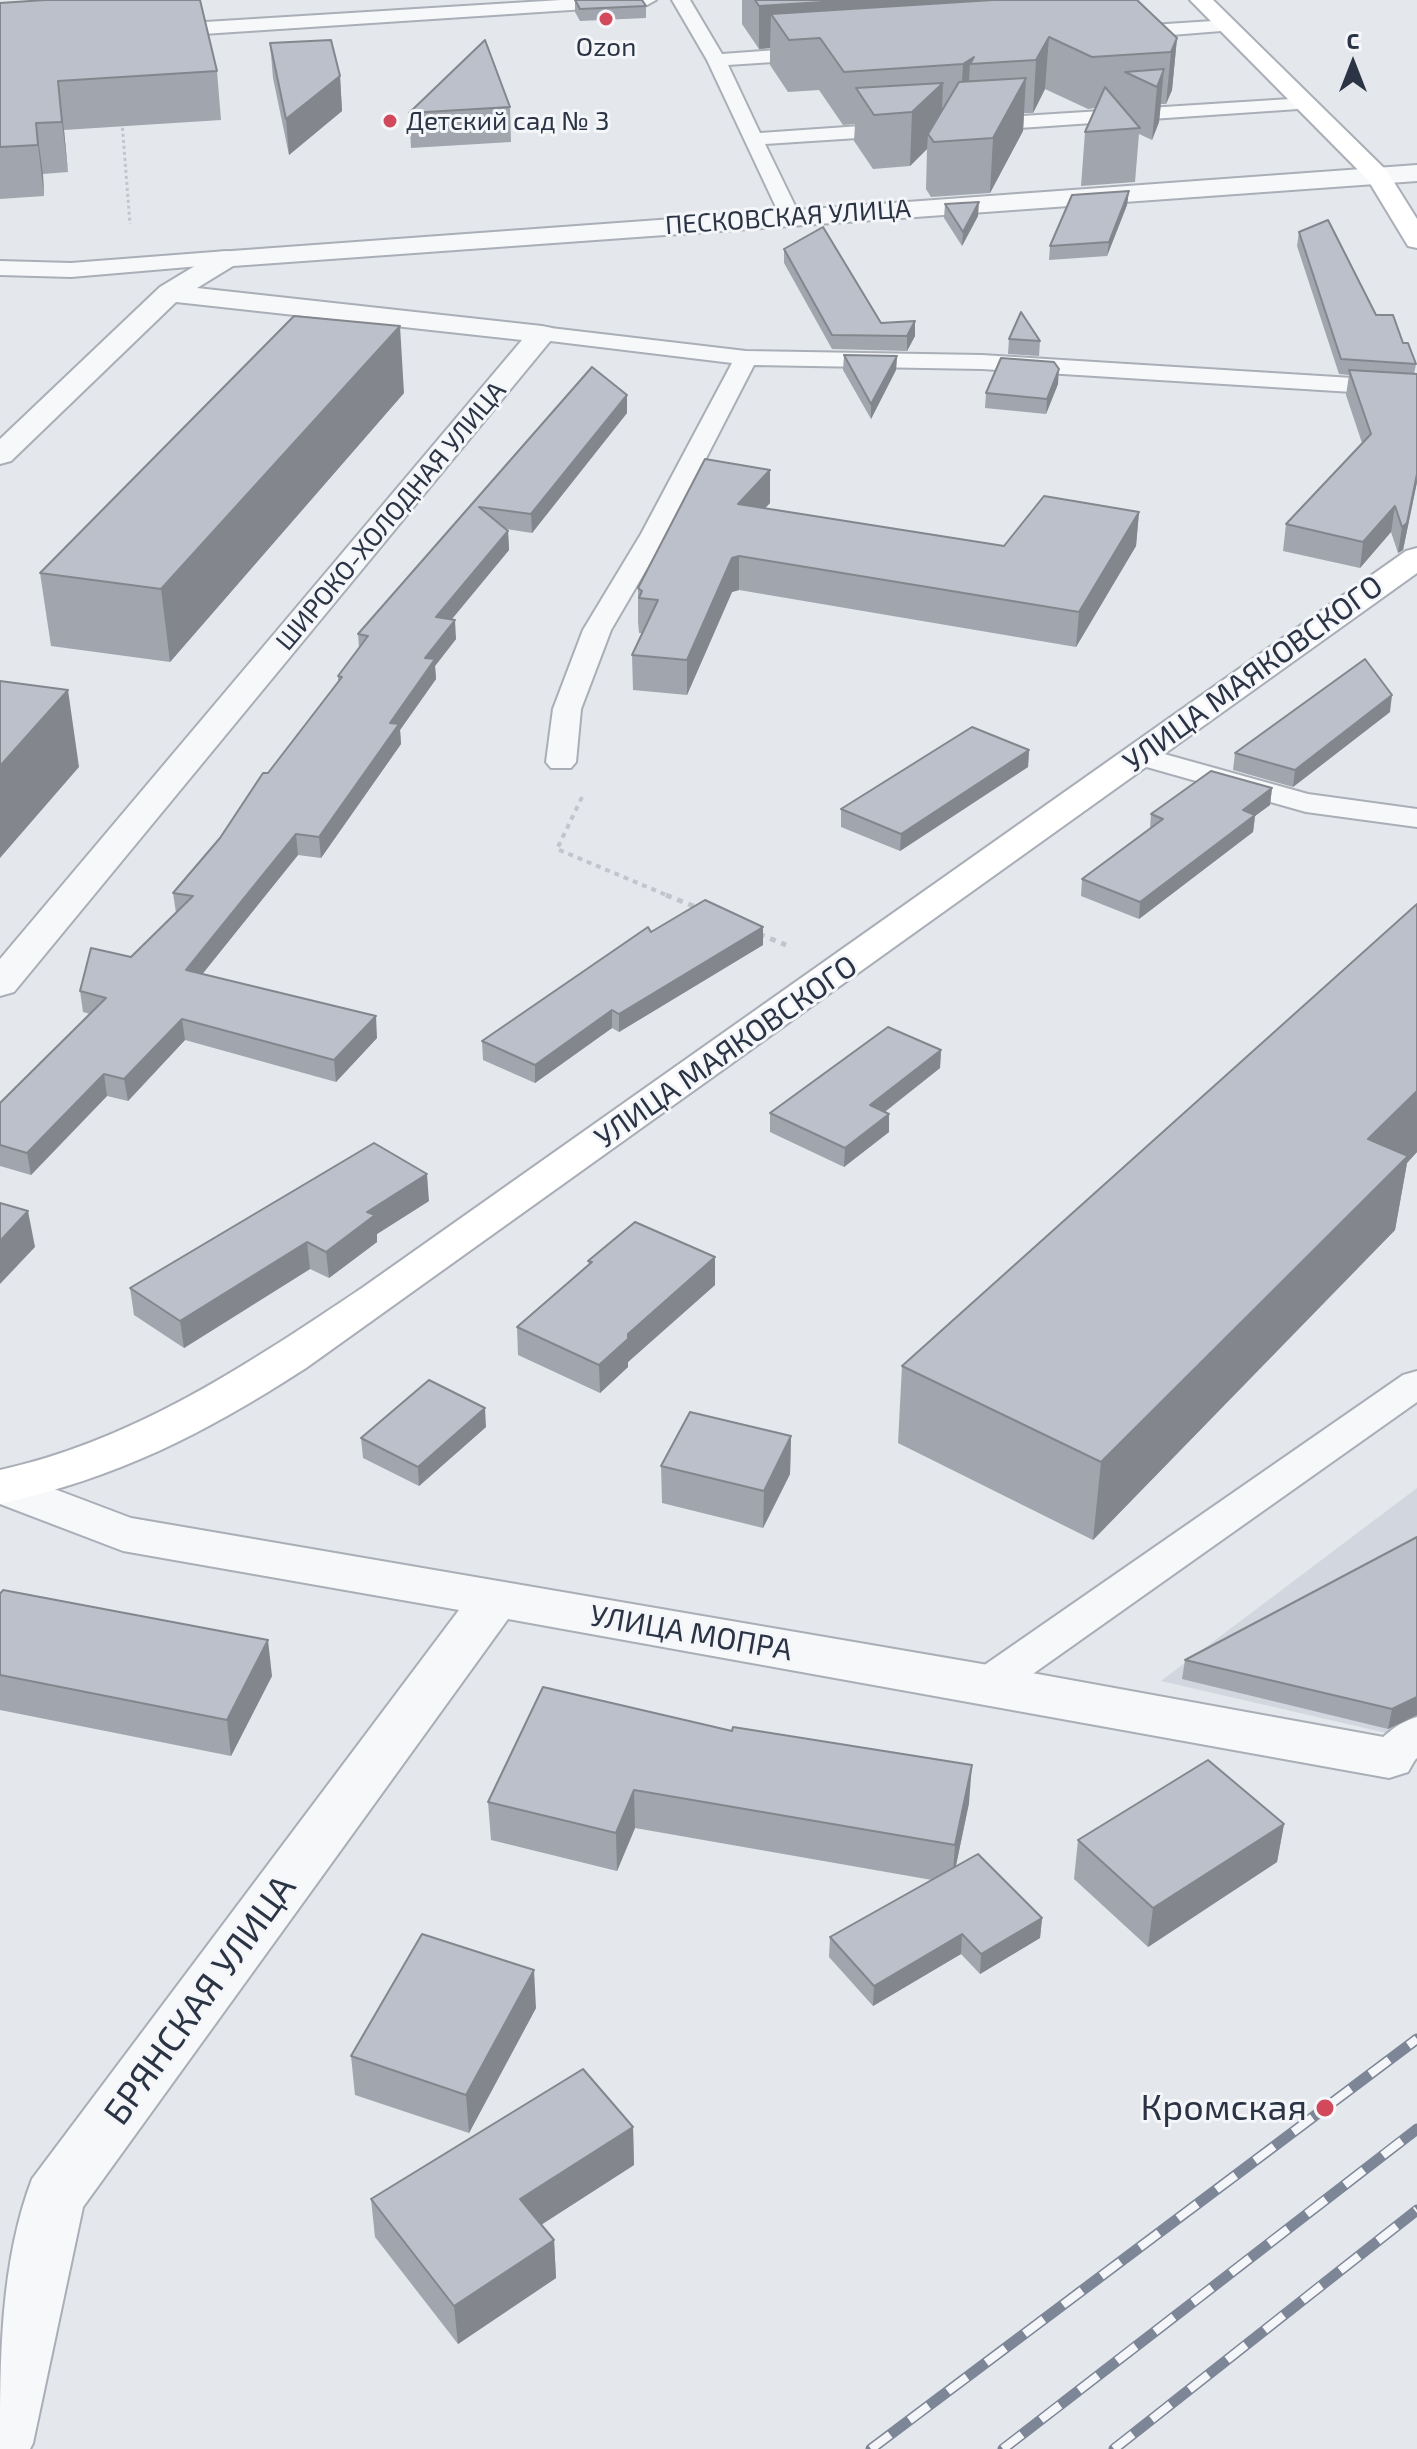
<!DOCTYPE html>
<meta charset="utf-8">
<style>
body{margin:0}
#map{position:relative;width:1417px;height:2449px;overflow:hidden;background:#e4e7ec;font-family:"Exo 2",sans-serif}
canvas{display:block}
.north{position:absolute;left:1313px;top:24px;width:80px;height:80px;-webkit-text-stroke:6px #f4f6f9;paint-order:stroke;rotate:0deg;font-size:22px;font-weight:700;line-height:32px;text-align:center;color:#2b3445}
.north::after{content:'';display:block;margin:auto;width:28px;height:36px;background:#2b3445;clip-path:polygon(50% 0,100% 100%,50% 72%,0 100%)}
</style>
<div id="map">
<canvas width="1417" height="2449"></canvas>
<div class="north">С</div>
</div>
<script>
const c = document.querySelector('canvas').getContext('2d');
c.lineJoin = 'round';
function fillPath(path, color) { c.fillStyle = color; c.fill(path, 'evenodd'); }
function trace(path, color, width, dash) { c.strokeStyle = color; c.lineWidth = width; c.lineCap = dash ? 'butt' : 'round'; c.setLineDash(dash || []); c.stroke(path); }
function write(font, color, halo, rows, align = 'center') {
  c.font = font + ' "Exo 2",sans-serif'; c.lineWidth = 6; c.setLineDash([]); c.textBaseline = 'middle'; c.strokeStyle = halo; c.fillStyle = color; for (const [text, x, y, turn = 0] of rows) {
    c.save(); c.translate(x, y); c.rotate((+turn || 0) * Math.PI / 180); c.textAlign = isNaN(turn) ? turn : align; if (halo) c.strokeText(text, 0, 0); c.fillText(text, 0, 0); c.restore();
  }
}
const built = new Path2D(`
 M 1417,1488 L 1417,1740 L 1161,1681 Z`);
const pathFar2 = new Path2D(`
 M 122,122 L 130,224`);
const pathFar1 = new Path2D(`
 M 582,797 L 557,849 L 671,897`);
const path = new Path2D(`
 M 666,895 L 698,908
 M 759,934 L 786,945`);
const lane = new Path2D(`
 M 561,0 L 656,0 L 647,5 L 157,37 L 148,31 L 157,25 Z
 M 672,0 L 690,0 L 722,54 L 818,47 L 827,53 L 818,59 L 728,65 L 760,133 L 904,123 L 914,129 L 904,135 L 765,144 L 800,216 L 789,222 L 782,220 L 707,60 Z
 M 1228,20 L 1237,26 L 1234,30 L 1121,39 L 1112,33 L 1121,27 Z
 M 1306,98 L 1313,100 L 1316,104 L 1313,108 L 975,131 L 965,125 L 975,119 Z
 M 227,251 L 235,253 L 238,258 L 235,263 L 71,277 L 0,275 L 0,261 L 71,263 Z
 M 542,327 L 746,351 L 982,355 L 1417,382 L 1417,396 L 982,369 L 754,365 L 667,534 L 611,630 L 581,709 L 576,762 L 571,768 L 551,768 L 546,762 L 553,709 L 583,630 L 641,534 L 732,363 L 534,339 L 531,334 L 534,329 Z
 M 1139,747 L 1308,794 L 1417,809 L 1417,827 L 1306,812 L 1129,762 L 1124,756 L 1129,750 Z
 M 1417,1371 L 1417,1402 L 1003,1695 L 988,1700 L 973,1695 L 967,1684 L 973,1673 L 1403,1375 Z
 M 1417,1717 L 1417,1758 C 1402,1772 1393,1776 1373,1770 L 1367,1758 C 1378,1739 1396,1723 1417,1717 Z`);
const street = new Path2D(`
 M 1417,165 L 1417,181 L 233,266 L 197,288 L 542,326 L 552,328 L 556,334 L 14,992 L 0,996 L 0,959 L 522,340 L 176,302 L 11,461 L 0,464 L 0,439 L 160,287 L 218,252 Z
 M 4,1470 L 131,1518 L 988,1665 L 1389,1738 L 1408,1744 L 1416,1758 L 1408,1772 L 1389,1778 L 508,1619 L 83,2207 L 33,2443 L 30,2449 L 0,2449 C 0,2359 0,2263 32,2179 L 459,1610 L 123,1551 L 0,1504 L 0,1472 Z`);
const secondary = new Path2D(`
 M 1190,0 L 1213,0 L 1387,171 L 1417,219 L 1417,248 L 1408,246 L 1368,180 Z
 M 1417,548 L 1417,573 L 306,1368 C 204,1434 119,1477 0,1504 L 0,1470 C 136,1440 248,1364 362,1288 L 1406,551 Z`);
const rail = new Path2D(`
 M 871,2449 L 1417,2039
 M 1003,2449 L 1417,2129
 M 1114,2449 L 1417,2210`);
const wall = new Path2D(`
 M 575,0 L 646,6 L 646,18 L 580,21 L 575,12 Z
 M 742,0 L 1137,0 L 1177,38 L 1172,90 L 1166,104 L 1161,104 L 1159,122 L 1152,140 L 1139,134 L 1135,182 L 1081,186 L 1085,132 L 1095,108 L 1088,109 L 1045,89 L 1033,113 L 1024,113 L 1023,131 L 990,193 L 931,197 L 926,189 L 927,149 L 910,166 L 873,169 L 854,141 L 855,124 L 843,125 L 819,90 L 788,92 L 770,65 L 770,48 L 759,49 L 742,24 Z
 M 0,3 L 217,71 L 221,120 L 64,130 L 68,172 L 43,174 L 44,196 L 0,199 Z
 M 270,43 L 340,76 L 342,111 L 289,155 L 273,78 Z
 M 510,107 L 511,142 L 411,148 L 409,113 Z
 M 1129,191 L 1127,205 L 1107,256 L 1049,260 L 1050,246 Z
 M 945,204 L 978,216 L 962,246 L 944,218 Z
 M 1299,232 L 1403,343 L 1416,364 L 1414,374 L 1417,374 L 1417,482 L 1403,550 L 1398,553 L 1391,532 L 1360,568 L 1283,551 L 1286,524 L 1362,443 L 1346,395 L 1349,375 L 1339,374 L 1297,246 Z
 M 784,249 L 881,323 L 915,336 L 907,351 L 832,349 L 784,263 Z
 M 1009,339 L 1040,341 L 1039,356 L 1008,354 Z
 M 844,355 L 897,356 L 896,370 L 871,419 L 843,370 Z
 M 592,367 L 627,413 L 532,533 L 506,529 L 508,531 L 509,550 L 452,619 L 456,639 L 435,666 L 436,679 L 400,730 L 401,744 L 321,858 L 298,855 L 202,974 L 377,1038 L 336,1082 L 185,1040 L 128,1101 L 107,1096 L 31,1175 L 0,1166 L 0,1103 L 90,1014 L 83,1012 L 80,991 L 131,957 L 176,913 L 173,893 L 220,838 L 338,682 L 338,676 L 359,648 L 358,634 Z
 M 1058,384 L 1046,414 L 985,408 L 986,393 Z
 M 404,393 L 170,662 L 51,646 L 40,573 Z
 M 770,470 L 770,503 L 765,508 L 1004,546 L 1139,512 L 1136,546 L 1076,647 L 739,590 L 732,592 L 687,695 L 633,690 L 632,655 L 642,633 L 639,633 L 638,622 L 638,588 Z
 M 1390,712 L 1293,787 L 1233,770 L 1235,753 Z
 M 1029,750 L 1028,767 L 900,851 L 841,827 L 841,809 Z
 M 1272,788 L 1270,805 L 1255,816 L 1253,832 L 1139,919 L 1081,896 L 1082,879 L 1150,829 L 1151,814 Z
 M 1417,904 L 1417,1152 L 1407,1163 L 1395,1230 L 1093,1540 L 898,1443 L 902,1366 Z
 M 651,932 L 763,945 L 619,1032 L 612,1028 L 535,1083 L 483,1060 L 482,1041 Z
 M 941,1050 L 940,1068 L 885,1112 L 889,1132 L 844,1167 L 770,1132 L 770,1113 Z
 M 429,1201 L 377,1234 L 377,1242 L 329,1278 L 310,1269 L 184,1348 L 134,1315 L 130,1288 Z
 M 588,1261 L 715,1285 L 628,1362 L 628,1367 L 600,1393 L 518,1355 L 517,1327 L 589,1265 Z
 M 486,1427 L 419,1486 L 363,1458 L 361,1438 Z
 M 791,1436 L 790,1474 L 763,1528 L 662,1503 L 661,1466 Z
 M 1417,1537 L 1417,1715 L 1388,1729 L 1182,1679 L 1185,1660 Z
 M 0,1594 L 272,1676 L 231,1756 L 0,1710 Z
 M 543,1687 L 969,1803 L 956,1866 L 1042,1918 L 1040,1938 L 980,1974 L 961,1954 L 873,2006 L 829,1957 L 830,1937 L 932,1880 L 635,1828 L 617,1871 L 491,1840 L 488,1802 Z
 M 1284,1824 L 1277,1862 L 1148,1947 L 1074,1879 L 1078,1840 Z
 M 536,2008 L 469,2133 L 355,2095 L 351,2056 Z
 M 633,2127 L 634,2165 L 541,2225 L 554,2240 L 556,2278 L 458,2344 L 375,2237 L 371,2199 Z`);
const shadedWall = new Path2D(`
 M 854,0 L 1110,0 L 771,14 L 770,48 L 759,49 L 759,6 Z
 M 1049,37 L 1045,89 L 1033,113 L 1036,60 Z
 M 1177,38 L 1172,90 L 1166,104 L 1171,52 Z
 M 974,57 L 970,64 L 967,112 L 960,117 L 963,64 Z
 M 1164,69 L 1159,122 L 1152,140 L 1157,87 Z
 M 340,76 L 342,111 L 289,155 L 286,119 Z
 M 1026,78 L 1023,131 L 990,193 L 993,138 Z
 M 58,81 L 64,130 L 68,172 L 62,122 Z
 M 943,83 L 941,136 L 933,143 L 928,134 L 927,149 L 910,166 L 912,112 Z
 M 36,123 L 43,174 L 44,196 L 38,145 Z
 M 1129,191 L 1127,205 L 1107,256 L 1109,242 Z
 M 979,202 L 978,216 L 962,246 L 963,232 Z
 M 915,321 L 915,336 L 907,351 L 907,336 Z
 M 400,326 L 404,393 L 170,662 L 161,589 Z
 M 897,356 L 896,370 L 871,419 L 871,404 Z
 M 1059,369 L 1058,384 L 1046,414 L 1047,399 Z
 M 627,395 L 627,413 L 532,533 L 531,514 Z
 M 770,470 L 770,503 L 738,537 L 738,504 Z
 M 1417,474 L 1417,482 L 1403,550 L 1398,553 L 1402,527 Z
 M 1395,506 L 1391,532 L 1360,568 L 1363,542 Z
 M 1139,512 L 1136,546 L 1076,647 L 1079,612 Z
 M 508,531 L 509,550 L 437,637 L 436,617 Z
 M 739,556 L 739,590 L 732,592 L 687,695 L 687,660 L 732,558 Z
 M 455,620 L 456,639 L 435,666 L 436,679 L 400,730 L 401,744 L 321,858 L 319,837 L 390,723 L 425,658 Z
 M 68,690 L 79,767 L 0,858 L 0,766 Z
 M 1392,695 L 1390,712 L 1293,787 L 1295,770 Z
 M 1029,750 L 1028,767 L 900,851 L 901,834 Z
 M 1272,788 L 1270,805 L 1255,816 L 1253,832 L 1139,919 L 1140,902 L 1243,810 Z
 M 296,834 L 298,855 L 188,992 L 186,970 Z
 M 763,927 L 763,945 L 619,1032 L 619,1014 Z
 M 612,1010 L 612,1028 L 535,1083 L 535,1065 Z
 M 376,1016 L 377,1038 L 336,1082 L 334,1060 Z
 M 182,1019 L 185,1040 L 128,1101 L 124,1079 Z
 M 941,1050 L 940,1068 L 869,1124 L 870,1105 Z
 M 104,1074 L 107,1096 L 31,1175 L 27,1153 Z
 M 1417,1091 L 1417,1152 L 1407,1163 L 1395,1230 L 1093,1540 L 1101,1462 L 1368,1139 Z
 M 889,1114 L 889,1132 L 844,1167 L 845,1148 Z
 M 427,1174 L 429,1201 L 377,1234 L 377,1242 L 329,1278 L 326,1252 L 367,1212 Z
 M 28,1211 L 35,1247 L 0,1284 L 0,1241 Z
 M 307,1242 L 310,1269 L 184,1348 L 180,1321 Z
 M 715,1257 L 715,1285 L 628,1362 L 628,1334 Z
 M 628,1339 L 628,1367 L 600,1393 L 599,1365 Z
 M 485,1408 L 486,1427 L 419,1486 L 418,1467 Z
 M 791,1436 L 790,1474 L 763,1528 L 764,1491 Z
 M 268,1640 L 272,1676 L 231,1756 L 227,1720 Z
 M 1417,1697 L 1417,1715 L 1388,1729 L 1392,1709 Z
 M 972,1765 L 969,1803 L 952,1884 L 955,1845 Z
 M 634,1790 L 635,1828 L 617,1871 L 616,1833 Z
 M 1284,1824 L 1277,1862 L 1148,1947 L 1153,1908 Z
 M 1042,1918 L 1040,1938 L 980,1974 L 981,1954 Z
 M 962,1934 L 961,1954 L 873,2006 L 874,1986 Z
 M 534,1970 L 536,2008 L 469,2133 L 466,2095 Z
 M 633,2127 L 634,2165 L 522,2237 L 520,2199 Z
 M 554,2240 L 556,2278 L 458,2344 L 454,2306 Z`);
const building = new Path2D(`
 M 45,0 L 200,0 L 217,71 L 58,81 L 62,122 L 36,123 L 38,145 L 0,147 L 0,3 Z
 M 575,0 L 642,0 L 646,6 L 580,9 Z
 M 755,0 L 854,0 L 759,6 Z
 M 993,0 L 1137,0 L 1177,38 L 1171,52 L 1092,57 L 1049,37 L 1036,60 L 970,64 L 974,57 L 963,64 L 844,72 L 820,38 L 789,40 L 771,14 Z
 M 331,40 L 340,76 L 286,119 L 270,43 Z
 M 485,40 L 510,107 L 409,113 Z
 M 1164,69 L 1157,87 L 1125,72 Z
 M 1026,78 L 993,138 L 934,142 L 928,134 L 959,82 Z
 M 943,83 L 912,112 L 874,115 L 856,88 Z
 M 1105,87 L 1140,128 L 1085,132 Z
 M 1129,191 L 1109,242 L 1050,246 L 1072,195 Z
 M 979,202 L 963,232 L 945,204 Z
 M 1328,220 L 1376,315 L 1393,315 L 1403,343 L 1408,343 L 1416,364 L 1341,359 L 1299,232 Z
 M 823,227 L 881,323 L 915,321 L 907,336 L 832,335 L 784,249 Z
 M 1021,312 L 1040,341 L 1009,339 Z
 M 294,316 L 400,326 L 161,589 L 40,573 Z
 M 844,355 L 897,356 L 871,404 Z
 M 1001,358 L 1054,362 L 1059,369 L 1047,399 L 986,393 Z
 M 592,367 L 627,395 L 531,514 L 479,507 L 508,531 L 436,617 L 455,620 L 425,658 L 435,659 L 390,723 L 399,724 L 319,837 L 296,834 L 186,970 L 376,1016 L 334,1060 L 182,1019 L 124,1079 L 104,1074 L 27,1153 L 0,1145 L 0,1103 L 106,998 L 80,991 L 91,948 L 131,957 L 193,896 L 173,893 L 220,838 L 263,773 L 268,773 L 342,677 L 338,676 L 368,636 L 358,634 Z
 M 1349,370 L 1417,374 L 1417,474 L 1407,523 L 1402,527 L 1395,506 L 1363,542 L 1286,524 L 1371,434 Z
 M 705,459 L 770,470 L 738,504 L 1004,546 L 1044,496 L 1139,512 L 1079,612 L 739,556 L 732,558 L 687,660 L 632,655 L 658,600 L 639,598 L 642,591 L 638,588 Z
 M 1365,659 L 1392,695 L 1295,770 L 1235,753 Z
 M 0,681 L 68,690 L 0,766 Z
 M 972,727 L 1029,750 L 901,834 L 841,809 Z
 M 1211,771 L 1272,788 L 1243,810 L 1255,815 L 1140,902 L 1082,879 L 1163,819 L 1151,814 Z
 M 705,900 L 763,927 L 619,1014 L 612,1010 L 535,1065 L 482,1041 L 648,927 L 651,932 Z
 M 1417,904 L 1417,1091 L 1368,1139 L 1408,1156 L 1101,1462 L 902,1366 Z
 M 888,1027 L 941,1050 L 870,1105 L 889,1114 L 845,1148 L 770,1113 Z
 M 374,1143 L 427,1174 L 367,1212 L 375,1215 L 326,1252 L 307,1242 L 180,1321 L 130,1288 Z
 M 0,1203 L 28,1211 L 0,1241 Z
 M 635,1222 L 715,1257 L 628,1334 L 628,1339 L 599,1365 L 517,1327 L 592,1262 L 588,1261 Z
 M 429,1380 L 485,1408 L 418,1467 L 361,1438 Z
 M 690,1412 L 791,1436 L 764,1491 L 661,1466 Z
 M 1417,1537 L 1417,1697 L 1392,1709 L 1185,1660 Z
 M 3,1590 L 268,1640 L 227,1720 L 0,1675 L 0,1594 Z
 M 543,1687 L 732,1731 L 733,1727 L 972,1765 L 955,1845 L 634,1790 L 616,1833 L 488,1802 Z
 M 1208,1760 L 1284,1824 L 1153,1908 L 1078,1840 Z
 M 978,1854 L 1042,1918 L 981,1954 L 962,1934 L 874,1986 L 830,1937 Z
 M 422,1934 L 534,1970 L 466,2095 L 351,2056 Z
 M 583,2069 L 633,2127 L 520,2199 L 554,2240 L 454,2306 L 371,2199 Z`);
const markers = [
 [606,19,8,"#d1495b"],
 [390,121,8,"#d1495b"],
 [1325,2108,10,"#d1495b"]
];
const farPoinames = [
 ["Ozon",606,47],
 ["Детский сад № 3",406,121,"left"]
];
const farStreetnames = [
 ["ПЕСКОВСКАЯ УЛИЦА",788,217,-4],
 ["ШИРОКО-ХОЛОДНАЯ УЛИЦА",391,516,-50]
];
const streetNames = [
 ["УЛИЦА МАЯКОВСКОГО",1253,674,-36],
 ["УЛИЦА МАЯКОВСКОГО",726,1052,-35],
 ["УЛИЦА МОПРА",691,1633,10]
];
const nearStreetnames = [
 ["БРЯНСКАЯ УЛИЦА",200,2000,-54]
];
const nearPoinames = [
 ["Кромская",1307,2108]
];
fillPath(built, '#d2d6de');
trace(lane, '#a9aeb7', 4);
trace(street, '#a9aeb7', 4);
trace(secondary, '#a9aeb7', 4);
trace(pathFar2, '#c2c5cb', 3, [3, 3]);
trace(pathFar1, '#c2c5cb', 4, [5, 5]);
trace(path, '#c2c5cb', 5, [6, 6]);
fillPath(lane, '#f7f8fa');
fillPath(street, '#f7f8fa');
fillPath(secondary, '#fff');
trace(rail, '#7d8696', 11);
trace(rail, '#f4f6f9', 8, [24]);
fillPath(wall, '#a1a5ae');
fillPath(shadedWall, '#83868d');
fillPath(building, '#bbc0ca');
trace(building, '#83868d', 2);
for (const [x, y, r, color] of markers) { const dot = new Path2D(); dot.arc(x, y, r, 0, 2 * Math.PI); c.fillStyle = color; c.fill(dot); trace(dot, '#f4f6f9', 3); }
write('26px', '#2b3445', '#f4f6f9', farPoinames);
write('26px', '#2b3445', '#f4f6f9', farStreetnames);
write('30px', '#2b3445', '#f4f6f9', streetNames);
write('36px', '#2b3445', '#f4f6f9', nearStreetnames);
write('36px', '#2b3445', '#f4f6f9', nearPoinames, 'right');
</script>
